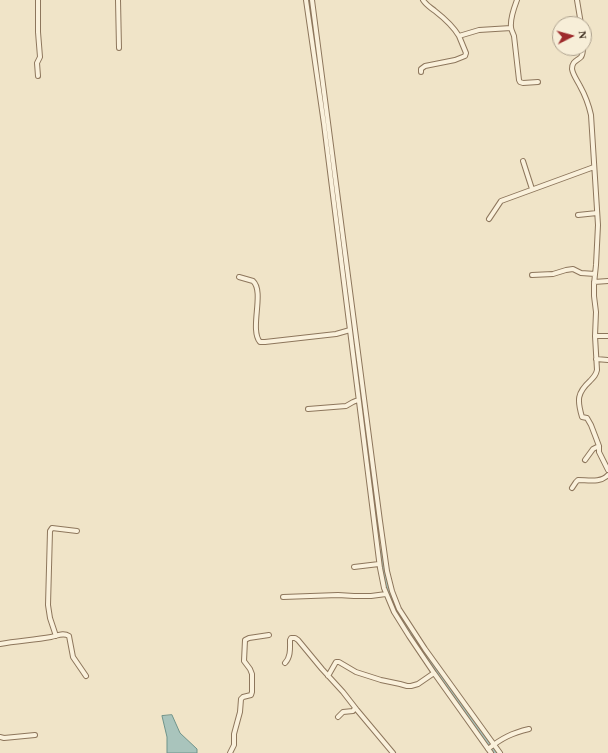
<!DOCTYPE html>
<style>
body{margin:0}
#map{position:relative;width:608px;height:753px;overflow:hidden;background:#f0e4c8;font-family:"Times New Roman",serif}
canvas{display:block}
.north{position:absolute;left:552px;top:16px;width:40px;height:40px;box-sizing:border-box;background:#f7eed8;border:1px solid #ada18e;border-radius:50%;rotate:84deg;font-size:11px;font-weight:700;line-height:16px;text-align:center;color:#3d2e20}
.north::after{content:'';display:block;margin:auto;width:14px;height:18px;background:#9e2a2b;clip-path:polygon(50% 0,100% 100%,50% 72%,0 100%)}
</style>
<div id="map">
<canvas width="608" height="753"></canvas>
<div class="north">N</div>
</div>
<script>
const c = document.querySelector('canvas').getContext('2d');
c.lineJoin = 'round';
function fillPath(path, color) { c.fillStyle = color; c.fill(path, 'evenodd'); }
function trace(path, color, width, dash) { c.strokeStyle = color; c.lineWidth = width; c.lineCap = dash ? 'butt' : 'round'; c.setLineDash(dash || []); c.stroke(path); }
const water = new Path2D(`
 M 172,715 L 180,733 L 197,749 L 197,753 L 167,753 L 167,737 L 162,716 Z`);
const canal = new Path2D(`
 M 309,0 L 322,98
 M 354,348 L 362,407
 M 380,551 C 382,564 383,577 388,590 C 400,624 425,653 446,683 C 463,706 479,730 495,753`);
const minor = new Path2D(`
 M 118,0 L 119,48
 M 306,0 L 324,124 L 380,568 L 384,588 L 394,612 L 409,636 L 434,673 L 491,753
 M 312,0 L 380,521 L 387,571 L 392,591 L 399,609 L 425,649 L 500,753
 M 423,0 C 426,5 430,7 435,11 C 444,18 453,26 459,36
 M 517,0 C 514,8 510,18 511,27 C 511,30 513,33 514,36 L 519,80 L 520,82 L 523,83 L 538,82
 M 577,0 L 581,24
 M 583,48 C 583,51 583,54 581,57 C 577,61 572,61 572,69 C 573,75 577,80 580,86 C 585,95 589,106 591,115 L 598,225 L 596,265 L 594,284 L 594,296 L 596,312 L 595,336 L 597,370 C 596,375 594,377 590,381 C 577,393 577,400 582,417 L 587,418 L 591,425 L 596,438 L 599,446 L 599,452 L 608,470
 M 421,72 L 421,69 L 425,66 L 455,60 L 465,56 L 466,53 L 459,36 L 479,30 L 511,28
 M 38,76 L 37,63 L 40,57 L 38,32 L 38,0
 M 523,161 L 532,189
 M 578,215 L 597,213
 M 489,219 L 501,201 L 594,167
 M 532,275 L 553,274 L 566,270 L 573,269 L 581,273 L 595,274
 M 239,277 L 253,281 C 265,292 249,329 260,342 L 265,342 L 336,334 L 350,330
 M 594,282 L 608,281
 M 595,336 L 608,336
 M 596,359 L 608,360
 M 308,409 L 346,406 L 353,402 L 358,400
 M 585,460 L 593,449 L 599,446
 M 572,488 L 576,482 L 578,480 C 588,480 601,483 608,475
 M 354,567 L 379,564
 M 283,597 L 338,595 L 354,596 L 371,596 L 386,594
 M 56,636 L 50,618 L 48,605 L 50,531 L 52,528 L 77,531
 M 0,644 C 17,641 34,640 51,637 C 57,636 63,632 69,636 L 73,657 L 86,676
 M 285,663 C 291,657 290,648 290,640 L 291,638 L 295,638 L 298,640 L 322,669 L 343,692 L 357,710 L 393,753
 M 328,676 L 336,662 L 339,662 L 356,672 L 381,680 L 400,684 L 407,686 L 411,686 L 418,684 L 434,673
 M 338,717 L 343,712 L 353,711 L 355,708
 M 0,737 L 4,738 L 35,735
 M 488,749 C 502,738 512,733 529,729
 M 230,753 L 234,745 L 234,734 L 240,712 L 241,699 L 243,697 L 251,695 L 252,692 L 252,674 L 250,669 L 244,661 L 245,640 L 249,638 L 269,635`);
fillPath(water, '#a9c4bc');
trace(water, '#6f938a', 1);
trace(canal, '#a9c4bc', 3.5);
trace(minor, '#8d765c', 6);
trace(minor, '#faf1dc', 4);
</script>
